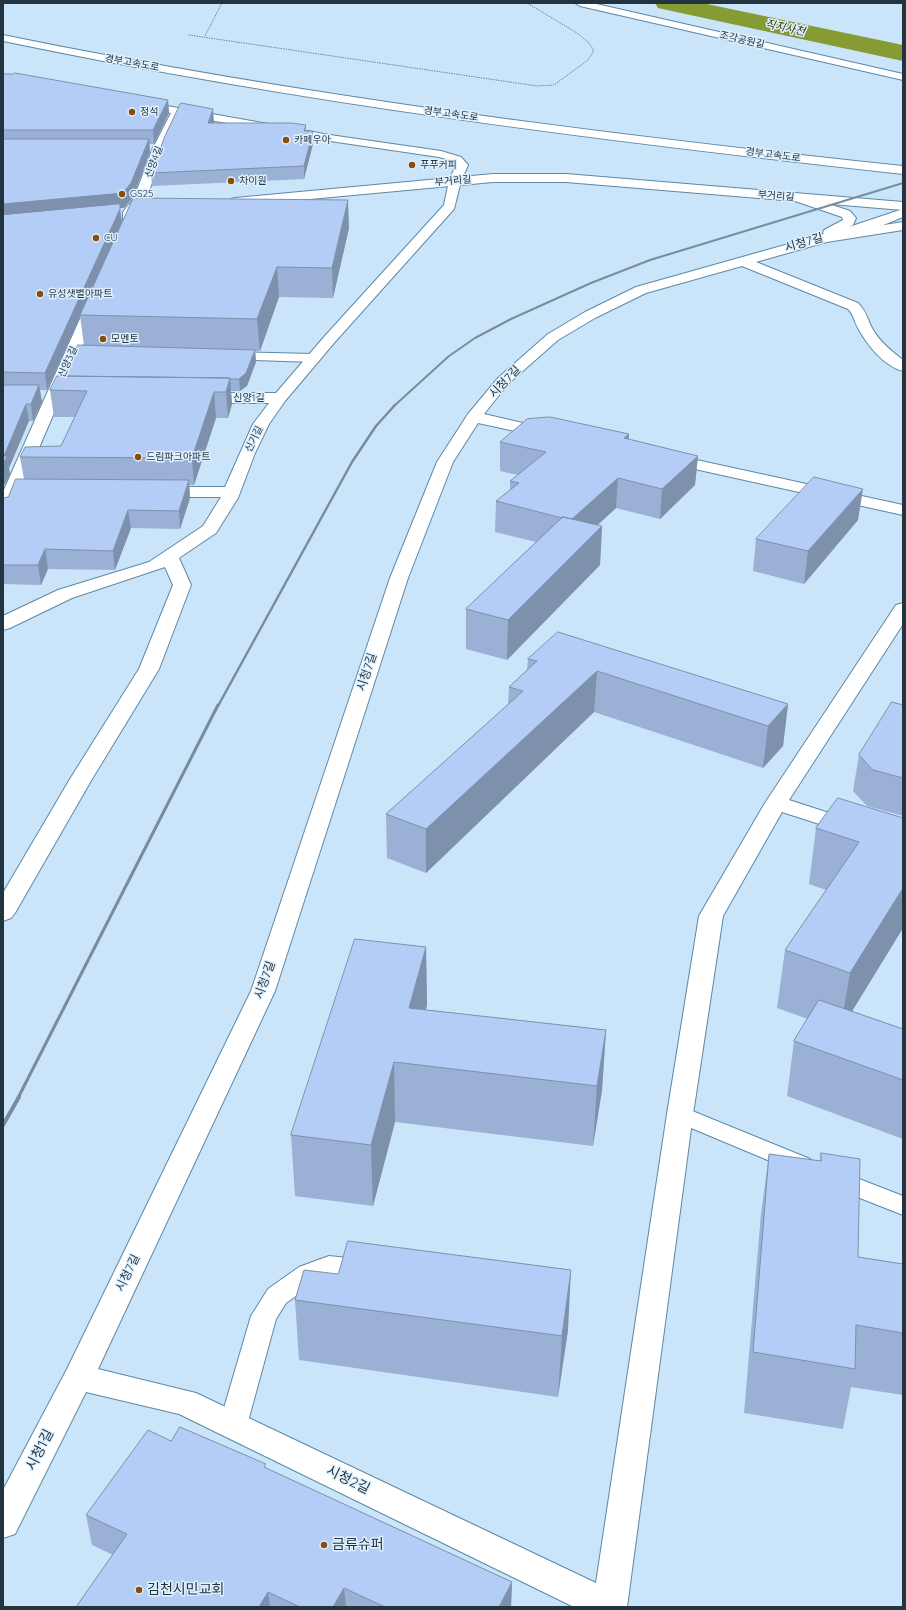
<!DOCTYPE html>
<meta charset="utf-8">
<style>
body{margin:0}
#map{position:relative;width:906px;height:1610px;overflow:hidden;background:#cae5f9;font-family:Quicksand,sans-serif}
canvas{display:block}
.frame{position:absolute;inset:0;border:4px solid #223440;pointer-events:none}
</style>
<div id="map">
<canvas width="906" height="1610"></canvas>
<div class="frame"></div>
</div>
<script>
const c = document.querySelector('canvas').getContext('2d');
c.lineJoin = 'round';
function fillPath(path, color) { c.fillStyle = color; c.fill(path, 'evenodd'); }
function trace(path, color, width, dash) { c.strokeStyle = color; c.lineWidth = width; c.lineCap = dash ? 'butt' : 'round'; c.setLineDash(dash || []); c.stroke(path); }
function write(font, color, halo, rows, align = 'center') {
  c.font = font + ' Quicksand,"Noto Sans KR",sans-serif'; c.lineWidth = 3; c.setLineDash([]); c.textBaseline = 'middle'; c.strokeStyle = halo; c.fillStyle = color; for (const [text, x, y, turn = 0] of rows) {
    c.save(); c.translate(x, y); c.rotate((+turn || 0) * Math.PI / 180); c.textAlign = isNaN(turn) ? turn : align; if (halo) c.strokeText(text, 0, 0); c.fillText(text, 0, 0); c.restore();
  }
}
const river = new Path2D(`
 M 655,3 L 702,3 L 903,45 L 903,61 L 667,10 L 658,8 Z`);
const path = new Path2D(`
 M 189,35 L 537,86 L 554,85 L 588,60 L 593,52 L 593,49 L 588,42 L 577,33 L 527,3
 M 205,36 L 222,3`);
const service = new Path2D(`
 M 229,352 L 314,354 L 319,355 L 320,358 L 319,361 L 314,362 L 224,359 L 223,356 L 224,353 Z
 M 680,1106 L 810,1159 L 814,1165 L 810,1171 L 802,1174 L 794,1171 L 672,1120 L 668,1114 L 672,1108 Z
 M 836,1170 L 903,1196 L 903,1215 L 827,1185 L 824,1179 L 827,1173 Z
 M 329,1256 L 366,1260 L 375,1263 L 379,1270 L 375,1277 L 366,1280 L 330,1276 L 317,1281 L 286,1303 L 276,1319 L 247,1425 L 243,1433 L 233,1437 L 223,1433 L 219,1425 L 251,1316 L 268,1289 L 299,1267 Z`);
const minor = new Path2D(`
 M 139,101 L 330,135 L 441,151 L 461,157 L 468,165 L 461,181 L 454,209 L 334,343 L 285,401 L 269,424 L 255,453 L 238,498 L 216,533 L 179,558 L 191,585 L 159,669 L 92,779 L 15,913 L 11,918 L 3,921 L 3,893 L 70,779 L 139,669 L 173,585 L 165,567 L 72,598 L 10,628 L 3,630 L 3,616 L 58,590 L 149,562 L 203,526 L 221,497 L 160,497 L 154,496 L 151,492 L 154,488 L 160,487 L 225,487 L 253,424 L 269,403 L 201,403 L 196,401 L 193,398 L 196,395 L 201,393 L 276,393 L 324,337 L 444,205 L 449,181 L 456,165 L 453,161 L 439,157 L 330,141 L 181,115 L 165,148 L 146,199 L 135,212 L 135,225 L 134,228 L 124,228 L 123,225 L 123,212 L 134,198 L 153,148 L 171,113 L 135,106 L 134,104 Z
 M 796,193 L 850,211 L 856,218 L 853,225 L 849,227 L 903,209 L 903,217 L 876,228 L 756,262 L 858,303 C 866,311 867,318 872,328 C 879,341 891,351 903,360 L 903,371 C 884,366 867,345 858,328 C 854,321 854,315 848,309 L 742,266 L 646,293 L 595,318 L 558,340 L 508,384 L 484,414 L 553,430 L 555,433 L 553,436 L 547,438 L 478,423 L 453,462 L 408,578 L 275,991 L 98,1369 L 196,1393 L 596,1583 L 667,1114 L 699,916 L 765,803 L 896,605 L 903,603 L 903,624 L 789,800 L 903,837 L 903,851 L 782,812 L 723,916 L 693,1114 L 627,1607 L 574,1607 L 179,1414 L 86,1392 L 15,1534 L 3,1538 L 3,1490 L 66,1371 L 251,991 L 390,578 L 437,462 L 468,414 L 498,378 L 548,334 L 585,312 L 636,287 L 824,234 L 823,233 L 824,230 L 843,220 L 842,217 L 792,200 L 790,197 L 792,194 Z
 M 94,299 L 99,300 L 101,303 L 12,511 L 9,515 L 3,516 L 3,492 L 87,303 L 89,300 Z
 M 669,454 L 903,505 L 903,515 L 663,462 L 661,459 L 663,456 Z`);
const tertiary = new Path2D(`
 M 575,3 L 592,3 L 903,74 L 903,80 L 580,6 Z
 M 493,174 L 566,174 L 903,202 L 903,210 L 566,182 L 493,182 L 235,206 L 231,205 L 229,202 L 231,199 L 235,198 Z
 M 903,222 L 903,230 L 814,244 L 809,243 L 808,240 L 809,237 L 814,236 Z`);
const motorway = new Path2D(`
 M 3,35 C 300,96 602,134 903,166 L 903,174 C 602,141 300,103 3,41 Z`);
const railFar3 = new Path2D(`
 M 394,406 L 449,356 L 475,338 L 511,319 L 591,283 L 650,260 L 903,183`);
const railFar2 = new Path2D(`
 M 218,706 L 352,462 L 376,426 L 395,405`);
const railFar1 = new Path2D(`
 M 18,1098 L 218,705`);
const rail = new Path2D(`
 M 3,1125 L 19,1097`);
const wall = new Path2D(`
 M 3,74 L 168,100 L 169,113 L 154,144 L 149,144 L 150,152 L 134,194 L 135,198 L 349,228 L 333,298 L 279,297 L 260,351 L 255,351 L 256,362 L 247,386 L 240,391 L 231,391 L 232,404 L 228,418 L 216,418 L 194,485 L 189,485 L 190,498 L 180,529 L 131,528 L 115,570 L 48,569 L 41,585 L 3,584 L 3,498 L 8,497 L 24,479 L 20,457 L 61,446 L 75,417 L 54,417 L 50,390 L 64,376 L 84,345 L 80,316 L 47,390 L 40,390 L 42,402 L 33,421 L 29,421 L 9,468 L 10,474 L 5,484 L 3,485 ZM 134,195 L 134,196 L 122,223 L 120,208 L 124,208 L 133,197 Z
 M 214,122 L 214,123 L 306,125 L 306,131 L 313,144 L 304,179 L 152,186 L 151,173 Z
 M 629,434 L 629,439 L 698,456 L 695,485 L 660,519 L 616,508 L 598,525 L 602,526 L 600,565 L 507,660 L 466,649 L 466,609 L 536,542 L 495,532 L 496,501 L 510,490 L 510,481 L 518,475 L 500,471 L 500,442 Z
 M 858,520 L 804,584 L 753,571 L 756,539 Z
 M 528,659 L 788,704 L 783,746 L 763,768 L 594,712 L 426,873 L 387,858 L 386,814 L 508,705 L 509,687 L 527,670 Z
 M 903,705 L 903,816 L 867,806 L 853,791 L 859,755 Z
 M 838,798 L 903,928 L 852,1011 L 903,1029 L 903,1139 L 787,1096 L 794,1041 L 808,1019 L 777,1008 L 785,950 L 826,890 L 809,884 L 816,828 Z
 M 426,947 L 427,1005 L 426,1010 L 606,1030 L 602,1090 L 593,1146 L 395,1122 L 373,1206 L 295,1196 L 291,1135 Z
 M 821,1153 L 858,1257 L 903,1264 L 903,1395 L 851,1387 L 843,1429 L 744,1413 L 761,1214 L 769,1154 L 820,1161 Z
 M 295,1300 L 568,1330 L 558,1397 L 299,1360 Z
 M 171,1441 L 266,1468 L 512,1582 L 511,1607 L 76,1607 L 113,1555 L 92,1545 L 86,1515 Z`);
const shadedWall = new Path2D(`
 M 168,100 L 169,113 L 154,144 L 153,130 Z
 M 213,109 L 214,122 L 209,136 L 208,123 Z
 M 313,131 L 313,144 L 304,179 L 304,166 Z
 M 149,139 L 150,152 L 133,197 L 124,208 L 120,208 L 122,224 L 47,390 L 45,373 L 3,220 L 3,204 Z
 M 348,200 L 349,228 L 333,298 L 332,268 Z
 M 277,267 L 279,297 L 260,351 L 257,319 Z
 M 255,350 L 256,362 L 247,386 L 240,391 L 239,379 Z
 M 230,378 L 232,404 L 228,418 L 226,392 Z
 M 39,385 L 42,402 L 33,421 L 31,404 Z
 M 214,392 L 216,418 L 194,485 L 192,458 Z
 M 26,404 L 29,421 L 9,468 L 10,474 L 5,484 L 3,485 L 4,456 Z
 M 629,434 L 627,463 L 624,438 Z
 M 698,456 L 695,485 L 660,519 L 662,489 Z
 M 618,478 L 616,508 L 569,551 L 570,520 Z
 M 189,480 L 190,498 L 180,529 L 179,511 Z
 M 863,489 L 858,520 L 804,584 L 808,551 Z
 M 128,510 L 131,528 L 115,570 L 113,551 Z
 M 602,526 L 600,565 L 507,660 L 508,620 Z
 M 45,549 L 48,569 L 41,585 L 38,565 Z
 M 597,671 L 594,712 L 426,873 L 426,829 Z
 M 788,704 L 783,746 L 763,768 L 768,726 Z
 M 903,888 L 903,928 L 840,1031 L 850,973 Z
 M 426,947 L 427,1005 L 411,1064 L 409,1008 Z
 M 606,1030 L 602,1090 L 593,1146 L 597,1086 Z
 M 394,1062 L 395,1122 L 373,1206 L 371,1145 Z
 M 571,1270 L 568,1330 L 558,1397 L 562,1336 Z
 M 512,1582 L 511,1607 L 499,1607 Z
 M 344,1588 L 346,1607 L 333,1607 Z
 M 268,1592 L 270,1607 L 259,1607 Z`);
const building = new Path2D(`
 M 15,73 L 168,100 L 153,130 L 3,130 L 3,74 L 13,74 Z
 M 181,103 L 213,109 L 208,123 L 291,123 L 306,125 L 304,131 L 313,131 L 304,166 L 151,173 L 165,136 Z
 M 3,139 L 149,139 L 131,183 L 123,193 L 3,204 Z
 M 134,189 L 135,198 L 348,200 L 332,268 L 277,267 L 257,319 L 80,315 L 134,196 Z
 M 120,204 L 120,209 L 45,373 L 3,372 L 3,215 Z
 M 78,345 L 255,350 L 246,373 L 239,379 L 230,379 L 230,378 L 64,376 Z
 M 57,376 L 230,378 L 226,392 L 214,392 L 192,458 L 20,457 L 25,447 L 61,446 L 87,391 L 50,390 Z
 M 3,385 L 39,385 L 31,404 L 26,404 L 4,456 L 7,456 L 3,465 Z
 M 550,417 L 629,434 L 624,438 L 698,456 L 662,489 L 618,478 L 572,519 L 563,517 L 562,518 L 496,501 L 519,483 L 510,481 L 546,452 L 500,442 L 527,419 Z
 M 814,477 L 863,489 L 808,551 L 756,539 Z
 M 16,479 L 189,480 L 179,511 L 128,510 L 113,551 L 45,549 L 38,565 L 3,565 L 3,498 L 8,497 Z
 M 563,517 L 602,526 L 508,620 L 466,609 Z
 M 558,632 L 788,704 L 768,726 L 597,671 L 426,829 L 386,814 L 523,691 L 509,687 L 537,661 L 528,659 Z
 M 892,702 L 903,705 L 903,778 L 873,770 L 859,755 Z
 M 838,798 L 903,818 L 903,888 L 850,973 L 785,950 L 859,842 L 816,828 Z
 M 355,939 L 426,947 L 409,1008 L 606,1030 L 597,1086 L 394,1062 L 371,1145 L 291,1135 Z
 M 819,1000 L 903,1029 L 903,1080 L 794,1041 Z
 M 821,1153 L 860,1159 L 858,1257 L 903,1264 L 903,1333 L 856,1325 L 855,1369 L 753,1352 L 769,1154 L 821,1161 Z
 M 348,1241 L 571,1270 L 562,1336 L 295,1300 L 304,1270 L 338,1274 Z
 M 180,1427 L 266,1464 L 264,1467 L 512,1582 L 499,1607 L 385,1607 L 344,1588 L 333,1607 L 300,1607 L 268,1592 L 259,1607 L 76,1607 L 127,1534 L 86,1515 L 148,1430 L 171,1441 Z`);
const markers = [
 [132,112,4,"#894d0b"],
 [286,140,4,"#894d0b"],
 [412,165,4,"#894d0b"],
 [231,181,4,"#894d0b"],
 [122,194,4,"#894d0b"],
 [96,238,4,"#894d0b"],
 [40,294,4,"#894d0b"],
 [103,339,4,"#894d0b"],
 [138,457,4,"#894d0b"],
 [324,1545,4,"#894d0b"],
 [139,1590,4,"#894d0b"]
];
const farStreetnames = [
 ["조각공원길",742,40,13],
 ["경부고속도로",132,63,10],
 ["경부고속도로",451,114,8],
 ["경부고속도로",773,155,7],
 ["신양4길",154,162,-69],
 ["부거리길",453,181,-5],
 ["부거리길",776,196,5],
 ["신양3길",68,362,-66],
 ["신양1길",249,398],
 ["신기길",254,439,-64]
];
const farPoinames = [
 ["정석",140,112],
 ["카페우아",294,140],
 ["푸푸커피",420,165],
 ["차이원",239,181],
 ["GS25",130,194],
 ["CU",104,238],
 ["유성샛별아파트",48,294],
 ["모멘토",111,339],
 ["드림파크아파트",146,457]
];
const farWaternames = [
 ["직지사천",785,28,12]
];
const streetNames = [
 ["시청7길",804,243,-16],
 ["시청7길",505,382,-46],
 ["시청7길",367,672,-72],
 ["시청7길",265,980,-70],
 ["시청7길",128,1273,-64]
];
const nearStreetnames = [
 ["시청1길",40,1450,-63],
 ["시청2길",348,1480,26]
];
const nearPoinames = [
 ["금류슈퍼",332,1545],
 ["김천시민교회",147,1590]
];
fillPath(river, '#869b34');
trace(service, '#5e88a6', 2);
trace(minor, '#5e88a6', 2);
trace(tertiary, '#5e88a6', 2);
trace(motorway, '#5e88a6', 2);
trace(path, '#708695', 1, [1.5, 1]);
fillPath(service, '#fff');
fillPath(minor, '#fff');
fillPath(tertiary, '#fff');
fillPath(motorway, '#fff');
trace(railFar3, '#778d9e', 2);
trace(railFar2, '#778d9e', 2.5);
trace(railFar1, '#778d9e', 3);
trace(rail, '#778d9e', 4);
fillPath(wall, '#9ab0d4');
fillPath(shadedWall, '#7d90ac');
fillPath(building, '#b3cdf6');
trace(building, '#7d90ac', 1);
for (const [x, y, r, color] of markers) { const dot = new Path2D(); dot.arc(x, y, r, 0, 2 * Math.PI); c.fillStyle = color; c.fill(dot); trace(dot, '#dff1fe', 1.5); }
write('10px', '#223440', '#dff1fe', farStreetnames);
write('10px', '#223440', '#dff1fe', farPoinames, 'left');
write('italic 11px', '#2d3700', '#dff1fe', farWaternames);
write('12px', '#223440', '#dff1fe', streetNames);
write('14px', '#223440', '#dff1fe', nearStreetnames);
write('14px', '#223440', '#dff1fe', nearPoinames, 'left');
</script>
